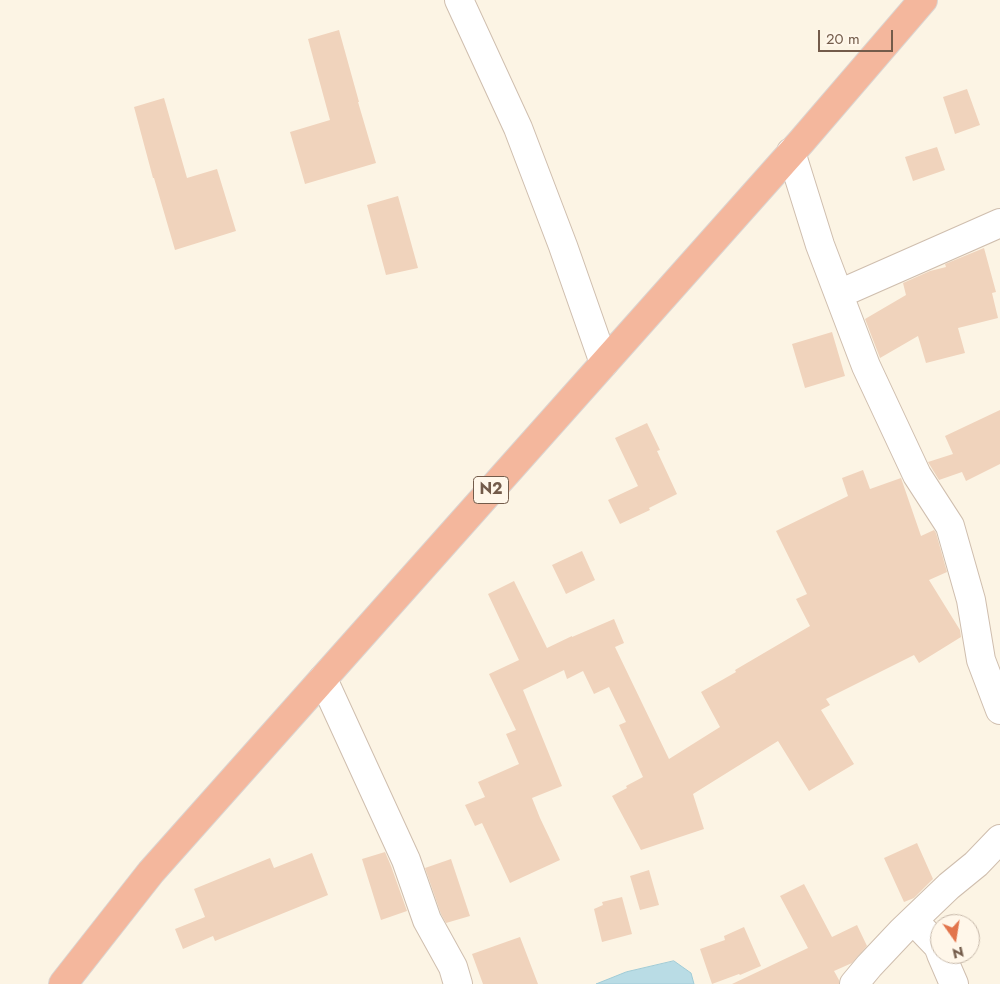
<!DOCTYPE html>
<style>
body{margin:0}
#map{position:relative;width:1000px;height:984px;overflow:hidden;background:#fcf4e4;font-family:Jost,sans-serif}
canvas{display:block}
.north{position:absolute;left:930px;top:914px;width:50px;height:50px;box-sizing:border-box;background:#fff7ea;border:1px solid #c7b9aa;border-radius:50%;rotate:167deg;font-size:14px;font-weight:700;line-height:20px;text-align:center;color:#735b4a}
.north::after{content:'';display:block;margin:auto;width:18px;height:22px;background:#e2754c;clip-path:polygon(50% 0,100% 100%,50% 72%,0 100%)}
.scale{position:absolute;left:818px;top:30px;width:75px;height:22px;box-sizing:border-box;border:2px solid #735b4a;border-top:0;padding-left:6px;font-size:15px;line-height:18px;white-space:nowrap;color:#735b4a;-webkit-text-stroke:4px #fff7ea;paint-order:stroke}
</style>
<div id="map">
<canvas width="1000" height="984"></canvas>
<div class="north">N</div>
<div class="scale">20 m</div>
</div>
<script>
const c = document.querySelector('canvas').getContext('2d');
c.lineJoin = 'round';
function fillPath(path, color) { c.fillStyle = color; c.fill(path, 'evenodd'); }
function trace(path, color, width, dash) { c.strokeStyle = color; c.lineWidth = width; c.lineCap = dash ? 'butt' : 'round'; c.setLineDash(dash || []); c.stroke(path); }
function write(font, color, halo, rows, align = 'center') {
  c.font = font + ' Jost,sans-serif'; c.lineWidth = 4.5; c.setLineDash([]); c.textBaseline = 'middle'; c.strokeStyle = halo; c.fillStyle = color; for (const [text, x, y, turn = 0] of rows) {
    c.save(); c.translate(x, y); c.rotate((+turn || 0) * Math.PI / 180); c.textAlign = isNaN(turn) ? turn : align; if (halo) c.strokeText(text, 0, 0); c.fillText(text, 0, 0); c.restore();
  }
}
const water = new Path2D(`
 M 674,961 L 691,973 L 694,984 L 596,984 L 626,972 Z`);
const building = new Path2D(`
 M 339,30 L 359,102 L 358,102 L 376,163 L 305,184 L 290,132 L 330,120 L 308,39 Z
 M 967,89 L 980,125 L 955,134 L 943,97 Z
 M 164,98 L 187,178 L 217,169 L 236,231 L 175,250 L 154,178 L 153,178 L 134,107 Z
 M 937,147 L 945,170 L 913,181 L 905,157 Z
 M 398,196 L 418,268 L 386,275 L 367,205 Z
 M 984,248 L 996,292 L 992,293 L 998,318 L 958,328 L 965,353 L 926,363 L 918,336 L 880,358 L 865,319 L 906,295 L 903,283 L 930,271 L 946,267 L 945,264 Z
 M 832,332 L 845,376 L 805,388 L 792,344 Z
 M 1000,410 L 1000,464 L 966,481 L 962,472 L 939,480 L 928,462 L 953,454 L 945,436 Z
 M 647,423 L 660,450 L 657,451 L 677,494 L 649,508 L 650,510 L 620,524 L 608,500 L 638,486 L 615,438 Z
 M 863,470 L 870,489 L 901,478 L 921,536 L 934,530 L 936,533 L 947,572 L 929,580 L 960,630 L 961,637 L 919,663 L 914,655 L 826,699 L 830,705 L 821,710 L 854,764 L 809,791 L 778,741 L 693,794 L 704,829 L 641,850 L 612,796 L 627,788 L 626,786 L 643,777 L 619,725 L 626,722 L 609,687 L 594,694 L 583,671 L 567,679 L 564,670 L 523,690 L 562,786 L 532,798 L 540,818 L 560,860 L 510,883 L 482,823 L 475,826 L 465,805 L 485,797 L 478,782 L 519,764 L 506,734 L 516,730 L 489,674 L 519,660 L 488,594 L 514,581 L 547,648 L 572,636 L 572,637 L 614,619 L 624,643 L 615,647 L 669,759 L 720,727 L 701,692 L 736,672 L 735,670 L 810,626 L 796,599 L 807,594 L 776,531 L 848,496 L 842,478 Z
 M 582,551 L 595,580 L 566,594 L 552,565 Z
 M 917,843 L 933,879 L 914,898 L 904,902 L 884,858 Z
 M 385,852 L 391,866 L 407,911 L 381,920 L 362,859 Z
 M 312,853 L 328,895 L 215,941 L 213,936 L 183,949 L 175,929 L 205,917 L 194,889 L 270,858 L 274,868 Z
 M 451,859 L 470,916 L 446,923 L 441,914 L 425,868 Z
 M 649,870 L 659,905 L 640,910 L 630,876 Z
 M 804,884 L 832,937 L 857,925 L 867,946 L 852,963 L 834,971 L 839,980 L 839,984 L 732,984 L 808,948 L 780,896 Z
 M 622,897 L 632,934 L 602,942 L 594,909 L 603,905 L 602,902 Z
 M 744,927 L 761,966 L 740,975 L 739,974 L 712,984 L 700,949 L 725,940 L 724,936 Z
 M 520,937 L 538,984 L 483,984 L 472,954 Z`);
const minor = new Path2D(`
 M 459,0 L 518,128 L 563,246 L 604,363
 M 791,152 L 820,245 L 866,366 L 917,475 L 950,526 L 971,600 L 981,660 L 1000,710
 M 839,294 L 1000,223
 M 323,679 L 406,860 L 427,920 L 453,967 L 458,984
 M 914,921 L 938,946 L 940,951
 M 941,954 L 954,984
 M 854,984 L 869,966 L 902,931 L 949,886 L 976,864 L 1000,839`);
const highway = new Path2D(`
 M 63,984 L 151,872 L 801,142 L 923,0`);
const shields = [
 [491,490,35]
];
const shieldNames = [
 ["N2",491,490]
];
fillPath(water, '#b9dce5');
trace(water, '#a0cbd6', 1);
fillPath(building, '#f0d3bc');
trace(minor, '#cfbeae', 30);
trace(highway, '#dbd4d0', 30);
trace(minor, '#fff', 28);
trace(highway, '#f4b79d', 28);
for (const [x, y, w] of shields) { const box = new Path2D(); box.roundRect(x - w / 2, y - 13.5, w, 27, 4); c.fillStyle = '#fff7ea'; c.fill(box); trace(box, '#735b4a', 1); }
write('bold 16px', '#735b4a', null, shieldNames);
</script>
